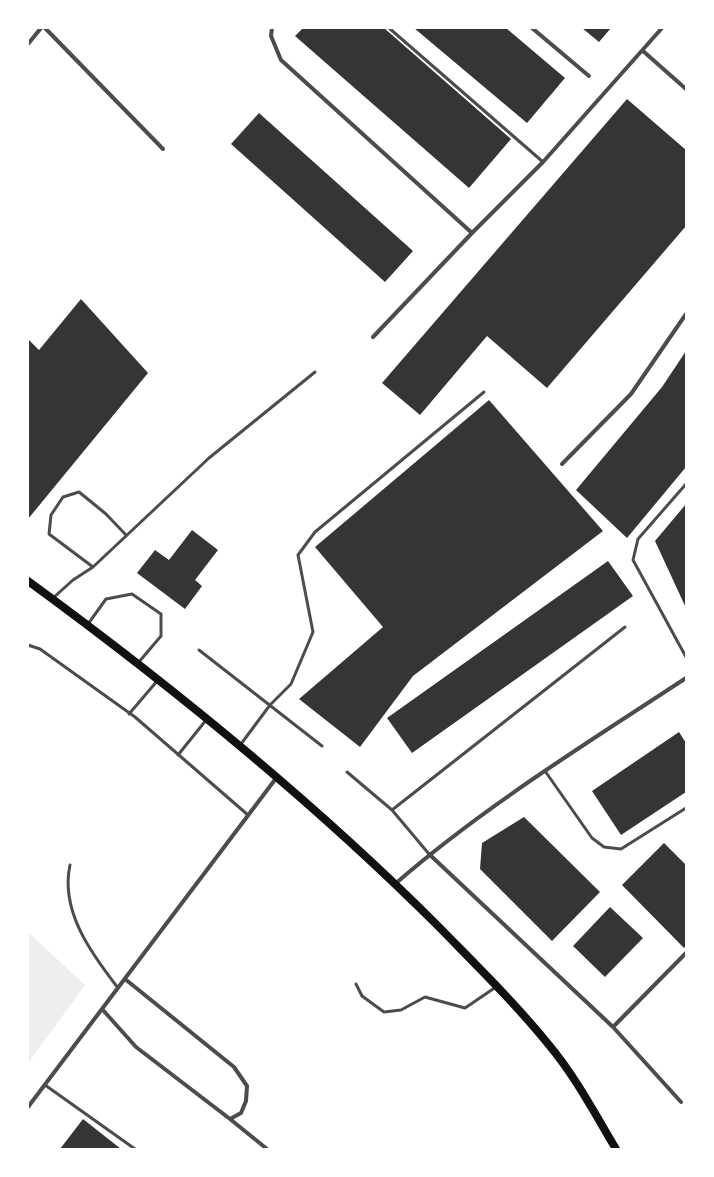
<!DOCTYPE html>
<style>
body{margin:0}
#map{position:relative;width:714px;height:1177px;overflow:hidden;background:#fff;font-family:Helvetica,sans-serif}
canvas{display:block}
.frame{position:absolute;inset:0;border:29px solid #fff;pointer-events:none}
</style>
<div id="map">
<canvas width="714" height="1177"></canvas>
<div class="frame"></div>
</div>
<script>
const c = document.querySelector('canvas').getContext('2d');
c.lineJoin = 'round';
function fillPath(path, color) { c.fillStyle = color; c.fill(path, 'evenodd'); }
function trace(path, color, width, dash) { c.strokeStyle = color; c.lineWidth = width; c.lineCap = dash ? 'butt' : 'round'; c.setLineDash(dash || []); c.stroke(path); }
const green = new Path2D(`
 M 28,932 L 85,985 L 28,1063 Z`);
const building = new Path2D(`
 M 303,28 L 384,28 L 511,139 L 469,188 L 295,36 Z
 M 414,28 L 506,28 L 565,78 L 527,123 Z
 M 582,28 L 611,28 L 599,42 Z
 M 627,99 L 686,150 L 686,226 L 547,388 L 487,336 L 420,415 L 382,383 Z
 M 259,113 L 413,251 L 385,282 L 231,144 Z
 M 81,299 L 148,373 L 28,519 L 28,339 L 39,350 Z
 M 686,351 L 686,467 L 627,538 L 576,490 L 662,387 Z
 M 489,400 L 603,531 L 413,676 L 360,747 L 299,699 L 383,627 L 315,547 Z
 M 686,504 L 686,608 L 655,541 Z
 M 192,530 L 218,550 L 195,580 L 202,586 L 185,609 L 137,573 L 155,550 L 169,560 Z
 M 608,561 L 633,596 L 412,753 L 387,718 Z
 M 679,732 L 686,743 L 686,792 L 621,835 L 592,791 Z
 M 524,817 L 600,892 L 552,941 L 480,869 L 482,843 Z
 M 664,843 L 686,865 L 686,946 L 684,948 L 622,885 Z
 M 610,907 L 643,938 L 605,977 L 573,946 Z
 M 83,1119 L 121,1149 L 60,1149 Z`);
const service = new Path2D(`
 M 389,28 L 543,162
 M 686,484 L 638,539 L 633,560 L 686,657
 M 93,567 L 49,534 L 51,515 L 63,497 L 79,492 L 106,514 L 126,535
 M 53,598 L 73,580 L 93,567 L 209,458 L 315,372
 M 88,624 L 106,599 L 132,594 L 161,614 L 161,636 L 138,663
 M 28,645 L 40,649 L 135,717 L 248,815
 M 199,650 L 322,746
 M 129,714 L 158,680
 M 241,744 L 270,705 L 291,684 L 313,632 L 298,555 L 315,532 L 484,392
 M 178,755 L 207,719
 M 545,771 L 592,838 L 604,847 L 621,849 L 686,808
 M 347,772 L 392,810 L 429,854
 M 392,810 L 625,627
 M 70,865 C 60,911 91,953 118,988
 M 356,984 L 362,996 L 384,1012 L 401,1010 L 425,997 L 465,1008 L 496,987
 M 45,1085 L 135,1149`);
const minor = new Path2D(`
 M 45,28 L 163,149
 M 272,28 L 271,36 L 281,60 L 472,233
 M 532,28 L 589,76
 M 28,44 L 41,28
 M 643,51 L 686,89
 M 373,337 L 472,233 L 543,162 L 662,28
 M 562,464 L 631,394 L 686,314
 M 429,854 L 613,1027 L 681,1102
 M 395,884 C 483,807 589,742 686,678
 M 102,1009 L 136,1047 L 230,1119 L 241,1113 L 246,1101 L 247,1086 L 234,1067 L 125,979
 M 613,1027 L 686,953
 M 28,1107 L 277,777
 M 230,1119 L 267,1149`);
const secondary = new Path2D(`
 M 28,581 C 173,687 312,800 439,927 C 476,965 515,1003 549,1045 C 575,1076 595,1114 616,1149`);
fillPath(green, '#eee');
fillPath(building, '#353535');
trace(service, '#4c4c4c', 3);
trace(minor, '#4c4c4c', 4);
trace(secondary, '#111', 8);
</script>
